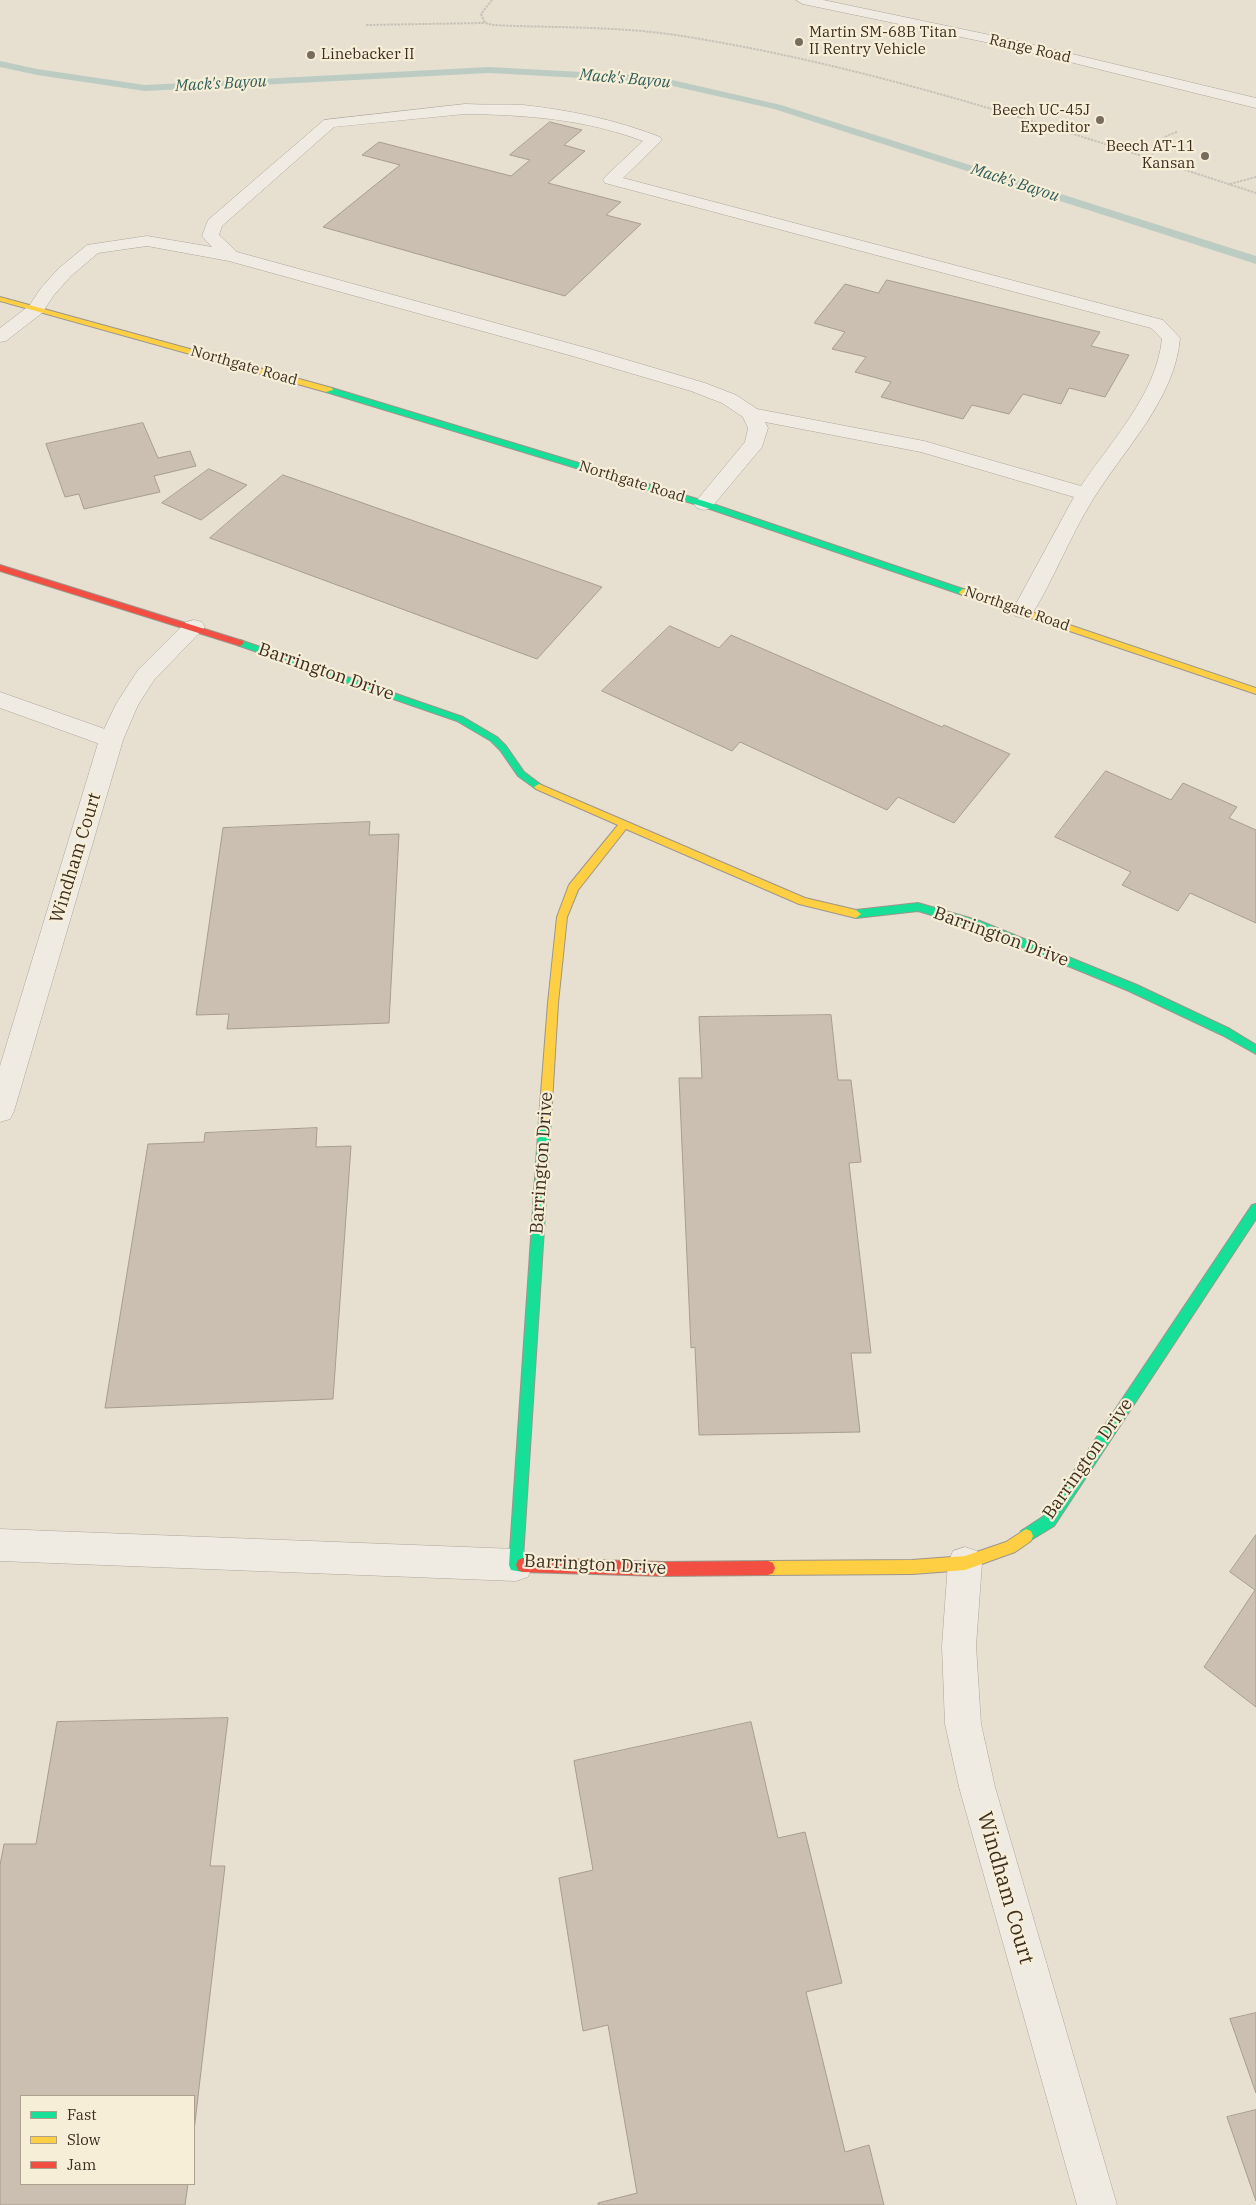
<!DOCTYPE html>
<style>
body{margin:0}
#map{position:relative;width:1256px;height:2205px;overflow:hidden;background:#e7e0d1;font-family:"IBM Plex Serif",serif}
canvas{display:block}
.legend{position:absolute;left:20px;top:2095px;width:175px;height:90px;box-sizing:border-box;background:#f7eed8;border:1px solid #ada18e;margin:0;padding:6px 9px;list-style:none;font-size:15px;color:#3d2e20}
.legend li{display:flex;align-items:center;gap:10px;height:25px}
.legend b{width:25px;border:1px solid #ada18e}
</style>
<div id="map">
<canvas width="1256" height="2205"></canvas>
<ul class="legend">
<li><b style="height:6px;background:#16e098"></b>Fast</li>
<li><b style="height:6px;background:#ffcf43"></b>Slow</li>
<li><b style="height:6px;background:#f24e42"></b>Jam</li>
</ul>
</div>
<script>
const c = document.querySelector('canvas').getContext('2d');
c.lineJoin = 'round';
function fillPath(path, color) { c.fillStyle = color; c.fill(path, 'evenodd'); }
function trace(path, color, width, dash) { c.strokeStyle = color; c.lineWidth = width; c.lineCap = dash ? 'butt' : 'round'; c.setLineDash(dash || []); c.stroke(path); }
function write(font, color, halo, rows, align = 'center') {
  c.font = font + ' "IBM Plex Serif",serif'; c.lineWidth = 4.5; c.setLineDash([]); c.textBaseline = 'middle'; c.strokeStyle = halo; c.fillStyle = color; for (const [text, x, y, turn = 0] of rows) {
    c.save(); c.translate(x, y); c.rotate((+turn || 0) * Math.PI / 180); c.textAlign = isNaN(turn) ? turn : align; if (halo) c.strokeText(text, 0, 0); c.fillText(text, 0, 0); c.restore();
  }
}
const stream = new Path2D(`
 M 0,61 L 37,69 L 145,85 L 489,67 L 655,76 L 781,105 L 1256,256 L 1256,264 L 774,109 L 655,82 L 489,73 L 145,91 L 37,75 L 0,67 Z`);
const building = new Path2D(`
 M 550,122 L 582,130 L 564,145 L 585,151 L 548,183 L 621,202 L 606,215 L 641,224 L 565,296 L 323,227 L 400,165 L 362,155 L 379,142 L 511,176 L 530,160 L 510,155 Z
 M 887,280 L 1100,332 L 1091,346 L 1129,355 L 1105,397 L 1069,388 L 1061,404 L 1023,394 L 1009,414 L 972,405 L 963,419 L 881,397 L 891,382 L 855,372 L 866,357 L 832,349 L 845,332 L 814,323 L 845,284 L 878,293 Z
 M 143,423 L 158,458 L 190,451 L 196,466 L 154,476 L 160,492 L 84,509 L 79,494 L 65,497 L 46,444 Z
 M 209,469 L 247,485 L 201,520 L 162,503 Z
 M 283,475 L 602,587 L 537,659 L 210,538 Z
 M 670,626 L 719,648 L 731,635 L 942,727 L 944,725 L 1010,754 L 954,823 L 898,797 L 887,810 L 740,742 L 732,751 L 602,691 Z
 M 1106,771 L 1171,800 L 1183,783 L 1237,807 L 1229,818 L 1256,830 L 1256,923 L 1190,893 L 1178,911 L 1122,885 L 1131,872 L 1055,837 Z
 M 370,822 L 369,835 L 399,834 L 389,1023 L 227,1029 L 229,1014 L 196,1015 L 223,828 Z
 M 831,1015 L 838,1080 L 851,1080 L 861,1162 L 849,1163 L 871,1353 L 851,1353 L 860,1432 L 699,1435 L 695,1347 L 691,1348 L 679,1078 L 702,1078 L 699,1017 Z
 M 317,1128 L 316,1147 L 351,1146 L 333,1399 L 105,1408 L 148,1144 L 204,1142 L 205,1133 Z
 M 1256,1535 L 1256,1707 L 1204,1667 L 1255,1590 L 1230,1572 Z
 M 228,1718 L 210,1866 L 225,1866 L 194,2131 L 194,2096 L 21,2096 L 21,2184 L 188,2184 L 185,2205 L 0,2205 L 0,1865 L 4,1844 L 36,1844 L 57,1722 Z
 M 751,1722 L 778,1838 L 805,1832 L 842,1983 L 806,1992 L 845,2152 L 869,2145 L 884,2205 L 598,2205 L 598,2203 L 637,2193 L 608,2025 L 583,2031 L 559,1878 L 593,1870 L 574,1761 Z
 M 1256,2013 L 1256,2093 L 1230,2019 Z
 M 1256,2110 L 1256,2201 L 1227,2117 Z`);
const path = new Path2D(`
 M 492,0 L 481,14 L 485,23 L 493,25 C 556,28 620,26 682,36 C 878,67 1068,132 1256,193
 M 366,25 L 484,23
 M 1152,160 C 1152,143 1162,137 1177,132
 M 1230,184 L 1256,177`);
const lane = new Path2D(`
 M 465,104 C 484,105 504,104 523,105 C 570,110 616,120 660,137 L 662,140 L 623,178 L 1163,320 L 1180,338 C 1175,400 1123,450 1092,501 C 1069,538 1054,579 1031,616 L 1023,618 L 1015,616 L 1012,611 L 1074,497 L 921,452 L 765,422 L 768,428 L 762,447 L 711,508 L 704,510 L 697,508 L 694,504 L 697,500 L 745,442 L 748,428 L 743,417 L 722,403 L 691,391 L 576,357 L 229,261 L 147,246 L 98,253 L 71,276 L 54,295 L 42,313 L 36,314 L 30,313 L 27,309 L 41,288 L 59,268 L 87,245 L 147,236 L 212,247 L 202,236 L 208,220 L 324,120 ZM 465,114 C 528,115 584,119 643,141 L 605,177 L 603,180 L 605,183 L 1151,328 L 1162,339 C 1156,395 1111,441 1081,486 L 924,441 L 757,409 L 736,395 L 705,383 L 590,349 L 237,252 L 219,235 L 222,226 L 334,127 Z
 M 0,692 L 119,734 L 123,740 L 119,746 L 111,748 L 0,708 Z
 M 0,1529 L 516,1549 L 528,1553 L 533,1565 L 528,1577 L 516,1581 L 0,1561 Z`);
const street = new Path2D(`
 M 796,0 L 823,0 L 1009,39 L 1256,98 L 1256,108 L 1009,47 L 803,4 Z
 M 36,304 L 42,305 L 45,309 L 42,313 L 6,341 L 0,342 L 0,328 L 30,305 Z
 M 194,620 L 202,622 L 205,627 L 154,680 L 138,705 L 123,740 L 14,1111 L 10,1119 L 0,1122 L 0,1066 L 99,740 L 116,704 L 138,670 L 186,622 Z
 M 965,1547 L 977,1551 L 982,1563 L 976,1646 L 981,1724 L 995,1787 L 1117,2205 L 1077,2205 L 959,1787 L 945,1724 L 942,1646 L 948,1563 L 953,1551 Z`);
const fast = new Path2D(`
 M 326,388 L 332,388 L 707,502 L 966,590 L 967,592 L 963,595 L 960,594 L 701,506 L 326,392 Z
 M 240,640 L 463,717 L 497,737 L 506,746 L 524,772 L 544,787 L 542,789 L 536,789 L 518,776 L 500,750 L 491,741 L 457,721 L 237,645 L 236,643 Z
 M 918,903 L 980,921 L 1137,985 L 1230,1029 L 1256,1045 L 1256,1054 L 1222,1035 L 1129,991 L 973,927 L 918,911 L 856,918 L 851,914 L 856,910 Z
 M 545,1114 L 549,1116 L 551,1119 L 523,1558 L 528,1560 L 530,1565 L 528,1570 L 523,1572 L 511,1570 L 509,1565 L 539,1119 L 541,1116 Z
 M 1256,1204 L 1256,1219 L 1054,1526 L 1026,1543 L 1021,1541 L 1019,1536 L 1021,1531 L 1044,1516 L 1252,1205 Z`);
const slow = new Path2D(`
 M 0,297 L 332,388 L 333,390 L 326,392 L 0,301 Z
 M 963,589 L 1256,688 L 1256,694 L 960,594 L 959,592 Z
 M 539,784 L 805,898 L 856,910 L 861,914 L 856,918 L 799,904 L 626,829 L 578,890 L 567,917 L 558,1003 L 551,1119 L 549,1122 L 541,1122 L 539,1119 L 548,1003 L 557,917 L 569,885 L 618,825 L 536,789 L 534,787 Z
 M 1026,1529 L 1031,1531 L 1033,1536 L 1031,1541 L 1015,1552 L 965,1570 L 912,1574 L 768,1575 L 763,1573 L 761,1568 L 763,1563 L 768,1561 L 912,1560 L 965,1556 L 1006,1542 Z`);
const jam = new Path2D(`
 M 0,565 L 243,641 L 244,643 L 240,646 L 237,645 L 0,571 Z
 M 523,1558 L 663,1562 L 768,1561 L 773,1563 L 775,1568 L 773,1573 L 768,1575 L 663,1576 L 523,1572 L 518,1570 L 516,1565 L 518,1560 Z`);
const markers = [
 [799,42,5,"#786c5e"],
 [311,55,5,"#786c5e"],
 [1100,120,5,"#786c5e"],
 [1205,156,5,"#786c5e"]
];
const farPoinames = [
 ["Martin SM-68B Titan",809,33],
 ["II Rentry Vehicle",809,50],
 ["Linebacker II",321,55],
 ["Beech UC-45J",1090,111,"right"],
 ["Expeditor",1090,128,"right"],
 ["Beech AT-11",1195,147,"right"],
 ["Kansan",1195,164,"right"]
];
const farStreetnames = [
 ["Range Road",1030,49,13],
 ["Northgate Road",244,366,16],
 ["Northgate Road",632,482,17],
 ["Northgate Road",1017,609,19]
];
const farWaternames = [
 ["Mack's Bayou",625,79,5],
 ["Mack's Bayou",221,84,-3],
 ["Mack's Bayou",1015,183,18]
];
const streetNames = [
 ["Barrington Drive",326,672,19],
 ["Windham Court",76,858,-73],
 ["Barrington Drive",1001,937,20],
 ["Barrington Drive",542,1163,-86],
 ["Barrington Drive",1088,1459,-55],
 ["Barrington Drive",595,1565,3]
];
const nearStreetnames = [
 ["Windham Court",1005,1888,74]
];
fillPath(stream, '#bcccc2');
fillPath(building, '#cbbfb2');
trace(building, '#a89c90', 1);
trace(lane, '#ada599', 1);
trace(street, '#ada599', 1);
trace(fast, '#9c958a', 2);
trace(slow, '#9c958a', 2);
trace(jam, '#9c958a', 2);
trace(path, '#c8c2b9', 2, [2.5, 1]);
fillPath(lane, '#efebe3');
fillPath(street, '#efebe3');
fillPath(fast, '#16e098');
fillPath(slow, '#ffcf43');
fillPath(jam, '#f24e42');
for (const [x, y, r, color] of markers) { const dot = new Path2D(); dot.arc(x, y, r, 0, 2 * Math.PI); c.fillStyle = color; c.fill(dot); trace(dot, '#f7eed8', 2); }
write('15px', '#3d2e20', '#f7eed8', farPoinames, 'left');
write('15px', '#3d2e20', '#f7eed8', farStreetnames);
write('italic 16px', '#2f5d5a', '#f7eed8', farWaternames);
write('18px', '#3d2e20', '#f7eed8', streetNames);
write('21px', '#3d2e20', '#f7eed8', nearStreetnames);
</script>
